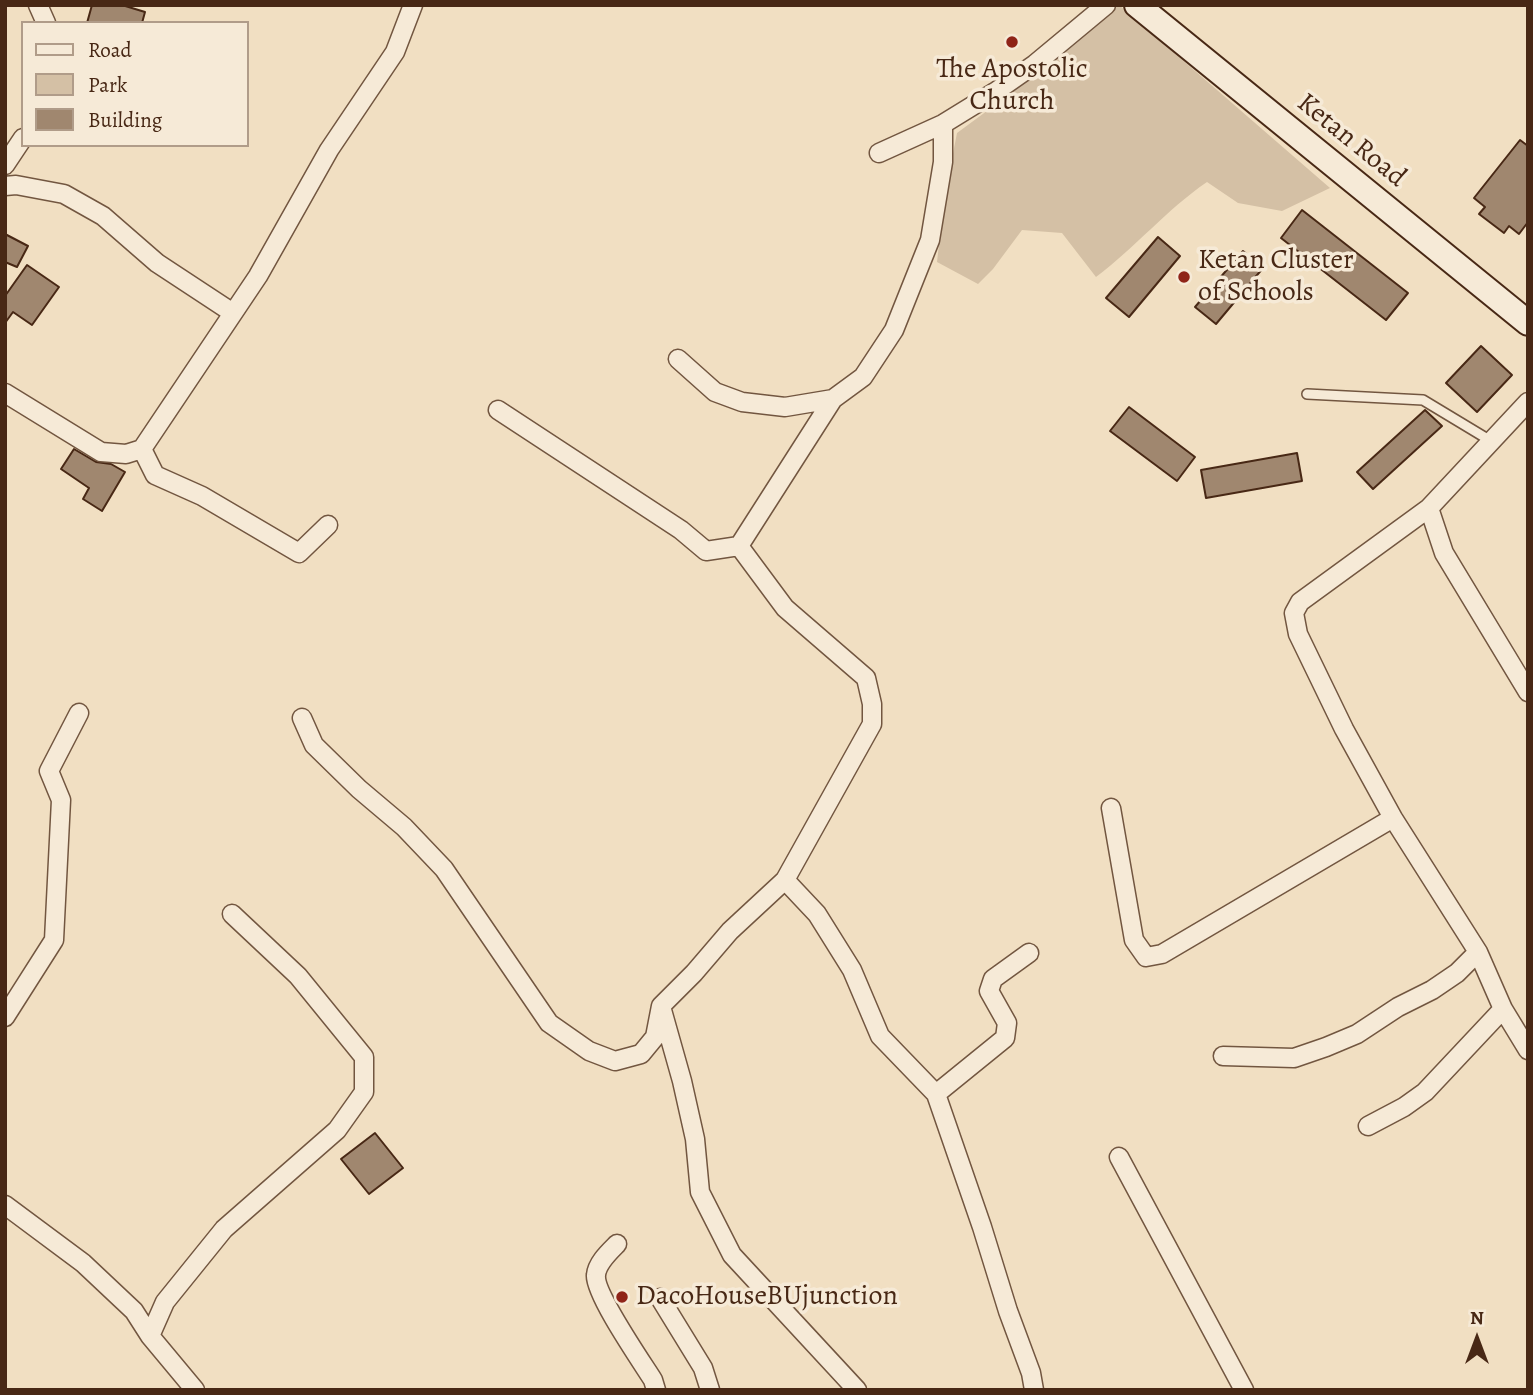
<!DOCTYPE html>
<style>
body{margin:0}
#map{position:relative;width:1533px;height:1395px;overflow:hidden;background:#f1dfc2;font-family:Alegreya,serif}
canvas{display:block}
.frame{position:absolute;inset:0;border:7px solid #482815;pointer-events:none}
.legend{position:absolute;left:21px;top:21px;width:228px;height:126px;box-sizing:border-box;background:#f6ead7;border:2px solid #b09c89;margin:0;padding:9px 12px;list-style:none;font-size:21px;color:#482815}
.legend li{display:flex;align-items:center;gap:14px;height:35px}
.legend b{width:35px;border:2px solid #b09c89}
.north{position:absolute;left:1442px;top:1304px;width:70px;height:70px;-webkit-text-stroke:5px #f6ead7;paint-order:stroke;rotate:0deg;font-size:19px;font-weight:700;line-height:28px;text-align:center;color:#482815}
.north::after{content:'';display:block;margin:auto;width:24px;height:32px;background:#482815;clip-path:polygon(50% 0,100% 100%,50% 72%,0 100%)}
</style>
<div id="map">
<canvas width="1533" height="1395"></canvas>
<div class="frame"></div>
<ul class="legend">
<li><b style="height:9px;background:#f6ead7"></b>Road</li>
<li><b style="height:19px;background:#d4c0a5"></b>Park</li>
<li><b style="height:19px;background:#a0876f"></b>Building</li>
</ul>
<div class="north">N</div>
</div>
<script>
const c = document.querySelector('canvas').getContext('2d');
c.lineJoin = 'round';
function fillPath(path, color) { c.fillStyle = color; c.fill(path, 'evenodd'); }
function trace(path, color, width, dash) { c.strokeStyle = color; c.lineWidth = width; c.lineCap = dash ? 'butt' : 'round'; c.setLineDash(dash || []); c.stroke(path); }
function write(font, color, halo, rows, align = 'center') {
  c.font = font + ' Alegreya,serif'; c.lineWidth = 7; c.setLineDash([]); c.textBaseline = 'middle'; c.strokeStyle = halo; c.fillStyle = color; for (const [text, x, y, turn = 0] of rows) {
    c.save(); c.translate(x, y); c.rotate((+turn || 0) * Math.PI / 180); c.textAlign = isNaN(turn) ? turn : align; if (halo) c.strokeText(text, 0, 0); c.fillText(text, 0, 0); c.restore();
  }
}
const green = new Path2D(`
 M 1119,5 L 1330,188 L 1282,211 L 1238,203 L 1207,182 C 1166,210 1135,248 1096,277 L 1062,233 L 1022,230 L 993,269 L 978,284 L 937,262 L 944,199 L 957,133 L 1052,63 Z`);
const building = new Path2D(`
 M 92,5 L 122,5 L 145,12 L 142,23 L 87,23 Z
 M 1520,140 L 1528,146 L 1528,222 L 1519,234 L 1509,226 L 1504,233 L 1479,214 L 1485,207 L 1474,198 Z
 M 1302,210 L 1408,293 L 1386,320 L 1281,238 Z
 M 5,234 L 28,246 L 17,267 L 5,262 Z
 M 1158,237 L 1180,256 L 1129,317 L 1106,298 Z
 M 1243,251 L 1263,268 L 1216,324 L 1195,307 Z
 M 27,265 L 59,287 L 32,325 L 13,312 L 5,323 L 5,296 Z
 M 1481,346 L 1512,375 L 1477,412 L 1446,383 Z
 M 1129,407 L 1195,457 L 1177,481 L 1110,431 Z
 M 1425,410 L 1442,426 L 1373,489 L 1357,472 Z
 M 74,449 L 96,462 L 111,464 L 125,472 L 102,511 L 83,499 L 89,488 L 61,469 Z
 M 1297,453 L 1302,481 L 1206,498 L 1201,470 Z
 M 375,1133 L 403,1168 L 369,1194 L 341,1159 Z`);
const lane = new Path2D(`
 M 1307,394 L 1423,400 L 1491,441`);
const street = new Path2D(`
 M 38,5 L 46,23
 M 879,153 L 943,124 L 995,92 L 1035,64 L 1106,5
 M 5,165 L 23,138
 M 5,186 L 16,185 L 64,194 L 103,216 L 157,263 L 233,313
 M 678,359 L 715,392 L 742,402 L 785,407 L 833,399 L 863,377 L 894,330 L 930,240 L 943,162 L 943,124
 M 5,393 L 101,452 L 126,454 L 142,449 L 258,276 L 329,150 L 395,52 L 413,5
 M 1528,402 L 1429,508 L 1300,602 L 1294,613 L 1298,634 L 1344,729 L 1393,818 L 1478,952 L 1503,1009 L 1528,1050
 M 142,449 L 155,475 L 202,496 L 299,553 L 328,525
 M 1429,508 L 1444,553 L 1528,692
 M 739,546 L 833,399
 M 302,718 L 314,745 L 359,789 L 404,827 L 444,869 L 549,1023 L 589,1051 L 615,1061 L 641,1054 L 655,1037 L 661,1006 L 694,973 L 730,931 L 785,880 L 872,724 L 872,704 L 866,678 L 785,608 L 739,546 L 706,551 L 681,530 L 498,410
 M 1111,808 L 1134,940 L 1146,957 L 1162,954 L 1393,818
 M 785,880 L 817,914 L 852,970 L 880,1036 L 936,1094 L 982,1227 L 1008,1311 L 1031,1373 L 1034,1390
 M 662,1010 L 682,1081 L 695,1139 L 700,1192 L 732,1255 L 857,1390
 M 5,1017 L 54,940 L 61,800 L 49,771 L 79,713
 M 1223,1056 L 1294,1058 L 1326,1047 L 1357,1034 L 1398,1007 L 1432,990 L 1457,973 L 1478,952
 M 936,1094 L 1005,1038 L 1007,1023 L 989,991 L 993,979 L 1029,953
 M 1368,1126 L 1404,1107 L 1425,1092 L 1503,1009
 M 1119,1157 L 1244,1390
 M 5,1205 L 83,1263 L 134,1311 L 150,1336 L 195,1390
 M 617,1244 C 609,1252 597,1263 596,1275 C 594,1293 641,1361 653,1380 L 656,1390
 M 660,1298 L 703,1368 L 710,1390
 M 150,1336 L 165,1302 L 224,1229 L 337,1130 L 364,1092 L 364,1057 L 298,976 L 232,914`);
const secondary = new Path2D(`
 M 1137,5 L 1528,323`);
const markers = [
 [1012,42,7,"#8f2418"],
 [1184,277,7,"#8f2418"],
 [622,1297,7,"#8f2418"]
];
const poiNames = [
 ["The Apostolic",1012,70,"center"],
 ["Church",1012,102,"center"],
 ["Ketan Cluster",1198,261],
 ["of Schools",1198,293],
 ["DacoHouseBUjunction",636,1297]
];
const streetNames = [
 ["Ketan Road",1351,141,39]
];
fillPath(green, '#d4c0a5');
fillPath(building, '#a0876f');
trace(building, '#482815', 2);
trace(lane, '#725640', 12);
trace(street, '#725640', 21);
trace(secondary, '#482815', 28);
trace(lane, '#f6ead7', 9);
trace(street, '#f6ead7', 18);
trace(secondary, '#f6ead7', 24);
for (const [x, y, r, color] of markers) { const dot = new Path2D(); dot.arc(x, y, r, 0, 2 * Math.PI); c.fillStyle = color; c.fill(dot); trace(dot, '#f6ead7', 2.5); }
write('28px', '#482815', '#f6ead7', poiNames, 'left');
write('28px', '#482815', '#f6ead7', streetNames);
</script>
